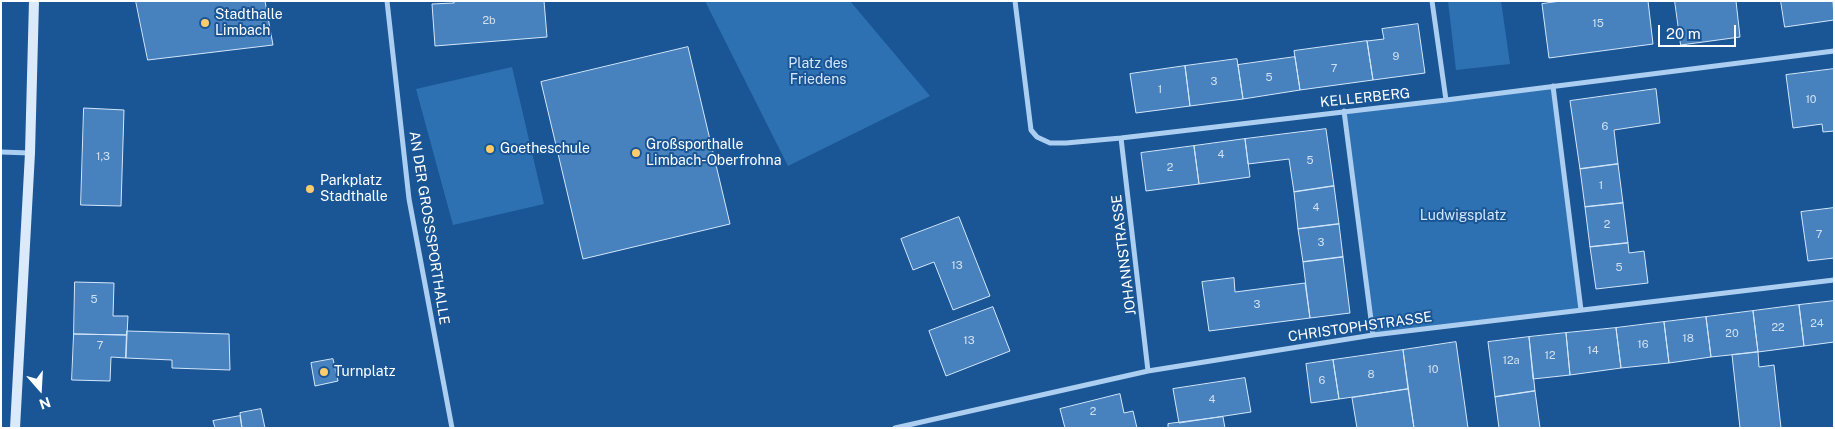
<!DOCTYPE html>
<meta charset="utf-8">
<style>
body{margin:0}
#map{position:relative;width:1835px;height:429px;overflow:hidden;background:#1a5695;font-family:"Public Sans",sans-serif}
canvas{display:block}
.frame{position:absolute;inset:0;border:2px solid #fff;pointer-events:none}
.north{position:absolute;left:15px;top:364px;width:50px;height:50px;-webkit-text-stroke:4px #1a5695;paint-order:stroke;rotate:161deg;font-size:14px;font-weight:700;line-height:20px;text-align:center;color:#fff}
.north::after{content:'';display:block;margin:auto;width:18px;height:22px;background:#fff;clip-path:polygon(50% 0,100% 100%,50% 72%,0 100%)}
.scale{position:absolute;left:1658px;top:25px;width:78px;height:22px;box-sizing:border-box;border:2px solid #fff;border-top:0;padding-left:6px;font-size:15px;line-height:18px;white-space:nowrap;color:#fff;-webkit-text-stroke:4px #1a5695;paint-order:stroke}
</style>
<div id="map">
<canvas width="1835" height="429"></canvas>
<div class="frame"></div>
<div class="north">N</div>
<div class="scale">20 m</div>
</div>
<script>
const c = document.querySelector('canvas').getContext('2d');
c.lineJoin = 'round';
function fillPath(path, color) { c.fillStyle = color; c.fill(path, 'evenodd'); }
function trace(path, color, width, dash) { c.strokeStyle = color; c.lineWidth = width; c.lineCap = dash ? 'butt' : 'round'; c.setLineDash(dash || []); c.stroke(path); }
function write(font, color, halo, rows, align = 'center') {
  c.font = font + ' "Public Sans",sans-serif'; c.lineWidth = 4; c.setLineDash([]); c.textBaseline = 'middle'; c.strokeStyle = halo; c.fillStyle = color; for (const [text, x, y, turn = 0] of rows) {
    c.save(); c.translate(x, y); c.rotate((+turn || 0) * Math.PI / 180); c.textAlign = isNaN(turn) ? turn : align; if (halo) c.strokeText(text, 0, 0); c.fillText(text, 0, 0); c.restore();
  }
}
const green = new Path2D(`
 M 705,1 L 850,1 L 930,96 L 788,166 Z
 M 1448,1 L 1501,1 L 1510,64 L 1456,70 Z
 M 512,67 L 544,204 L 453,225 L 416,89 Z
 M 1553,86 L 1581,310 L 1373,335 L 1344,111 Z`);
const building = new Path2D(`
 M 136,1 L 265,1 L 273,45 L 148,60 Z
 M 453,1 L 544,1 L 547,37 L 435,46 L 432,4 L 454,3 Z
 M 1561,1 L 1648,1 L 1653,44 L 1549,58 L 1542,4 Z
 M 1675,1 L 1736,1 L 1740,37 L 1681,45 Z
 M 1781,1 L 1833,1 L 1834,20 L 1785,27 Z
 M 1418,24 L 1425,73 L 1373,80 L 1367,41 L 1384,39 L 1382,29 Z
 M 1367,41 L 1373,80 L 1300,90 L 1294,51 Z
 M 688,47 L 730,224 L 583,259 L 541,82 Z
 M 1295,57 L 1300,90 L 1243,99 L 1238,65 Z
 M 1237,59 L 1243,99 L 1190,106 L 1185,66 Z
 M 1185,66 L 1190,106 L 1136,113 L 1130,74 Z
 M 1834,69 L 1834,131 L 1823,132 L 1822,124 L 1793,128 L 1786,75 Z
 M 1656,89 L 1660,123 L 1614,130 L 1618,164 L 1580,169 L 1570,101 Z
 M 84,108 L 124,110 L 121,206 L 81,205 Z
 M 1326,129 L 1334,186 L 1294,192 L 1289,159 L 1248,164 L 1245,139 Z
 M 1245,139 L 1250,177 L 1199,184 L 1194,146 Z
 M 1194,146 L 1199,184 L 1146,191 L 1141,153 Z
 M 1618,164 L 1623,203 L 1585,207 L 1580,169 Z
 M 1334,186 L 1339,224 L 1298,229 L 1294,192 Z
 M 1623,203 L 1628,243 L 1590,247 L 1585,207 Z
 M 1834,208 L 1834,258 L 1808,261 L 1801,212 Z
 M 959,217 L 990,296 L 953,310 L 934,262 L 913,270 L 901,239 Z
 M 1339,224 L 1343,257 L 1303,262 L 1298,229 Z
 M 1628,243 L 1629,253 L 1644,251 L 1648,283 L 1596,289 L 1590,247 Z
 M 1343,257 L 1350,313 L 1310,318 L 1303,262 Z
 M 1234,278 L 1235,292 L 1305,283 L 1310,318 L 1209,331 L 1202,282 Z
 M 75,282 L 114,283 L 113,316 L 128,316 L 127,335 L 74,334 Z
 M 1834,301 L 1834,342 L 1804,346 L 1799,305 Z
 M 1799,305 L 1804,346 L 1758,352 L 1753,311 Z
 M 993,307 L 1010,351 L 946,376 L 929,331 Z
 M 1753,311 L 1758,352 L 1711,357 L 1706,317 Z
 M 1706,317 L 1711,357 L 1669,363 L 1664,322 Z
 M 1664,322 L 1669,363 L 1621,368 L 1616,328 Z
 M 1616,328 L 1621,368 L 1570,375 L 1566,333 Z
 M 127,331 L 229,334 L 230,370 L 172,368 L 172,360 L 126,358 Z
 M 1566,333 L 1570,375 L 1533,379 L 1529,337 Z
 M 74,334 L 127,335 L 126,358 L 111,357 L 110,381 L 72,380 Z
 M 1529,337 L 1535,391 L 1495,397 L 1488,342 Z
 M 1456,342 L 1468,428 L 1414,428 L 1403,350 Z
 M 1403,350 L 1408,389 L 1339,399 L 1333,360 Z
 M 1758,352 L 1759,367 L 1774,365 L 1781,428 L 1740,428 L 1732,355 Z
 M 333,359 L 338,381 L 315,386 L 311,363 Z
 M 1333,360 L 1339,399 L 1311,403 L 1306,364 Z
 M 1245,378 L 1251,412 L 1179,423 L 1173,389 Z
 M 1408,389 L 1414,428 L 1357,428 L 1352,398 Z
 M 1535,391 L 1540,428 L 1499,428 L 1495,397 Z
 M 1120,394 L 1124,413 L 1133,411 L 1137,428 L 1065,428 L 1060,409 Z
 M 261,409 L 265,428 L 242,428 L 240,413 Z
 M 240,416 L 242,428 L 215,428 L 213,421 Z
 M 1223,417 L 1225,428 L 1168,428 L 1168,424 Z`);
const street = new Path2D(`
 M 387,1 L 409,199 L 452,428
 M 1015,1 L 1031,130 L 1037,137 L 1050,143 L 1066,143 L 1121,138 L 1446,100 L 1834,51
 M 1432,1 L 1446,100
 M 1553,86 L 1581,310
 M 1344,111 L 1373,335
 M 1121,138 L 1148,371
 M 1,152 L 30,153
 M 895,428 L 1148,371 L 1373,335 L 1834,280`);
const secondary = new Path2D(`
 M 15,428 L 30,153 L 34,1`);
const markers = [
 [205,23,5,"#ffcc6b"],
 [490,149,5,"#ffcc6b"],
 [636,153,5,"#ffcc6b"],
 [310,189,5,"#ffcc6b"],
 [324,372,5,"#ffcc6b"]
];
const numberNames = [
 ["2b",489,21],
 ["15",1598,24],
 ["9",1396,57],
 ["7",1334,69],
 ["5",1269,78],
 ["3",1214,82],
 ["1",1160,90],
 ["10",1811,100],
 ["6",1605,127],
 ["4",1221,155],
 ["1,3",103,157],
 ["5",1310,161],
 ["2",1170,168],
 ["1",1601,186],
 ["4",1316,208],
 ["2",1607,225],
 ["7",1819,235],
 ["3",1321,243],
 ["13",957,266],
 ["5",1619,268],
 ["5",94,300],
 ["3",1257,305],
 ["24",1817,324],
 ["22",1778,328],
 ["20",1732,334],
 ["18",1688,339],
 ["13",969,341],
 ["16",1643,345],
 ["7",100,346],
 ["14",1593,351],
 ["12",1550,356],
 ["12a",1511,361],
 ["10",1433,370],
 ["8",1371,375],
 ["6",1322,381],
 ["4",1212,400],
 ["2",1093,412]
];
const poiNames = [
 ["Stadthalle",215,15],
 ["Limbach",215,31],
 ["Großsporthalle",646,145],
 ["Limbach-Oberfrohna",646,161],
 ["Goetheschule",500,149],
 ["Parkplatz",320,181],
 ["Stadthalle",320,197],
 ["Turnplatz",334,372]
];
const parkNames = [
 ["Platz des",818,64],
 ["Friedens",818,80],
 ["Ludwigsplatz",1463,216]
];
const streetNames = [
 ["KELLERBERG",1365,98,-6],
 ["AN DER GROSSSPORTHALLE",429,228,81],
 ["JOHANNSTRASSE",1124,255,-97],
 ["CHRISTOPHSTRASSE",1360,327,-8]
];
fillPath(green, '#2d71b3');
fillPath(building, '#4782be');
trace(building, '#d3e7fb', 1);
trace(street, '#accef0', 5);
trace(secondary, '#daeafb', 10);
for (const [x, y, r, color] of markers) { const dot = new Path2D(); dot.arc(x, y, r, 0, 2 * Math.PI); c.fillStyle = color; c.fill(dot); trace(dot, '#1a5695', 2); }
write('11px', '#d1e0ef', null, numberNames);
write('14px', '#fff', '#1a5695', poiNames, 'left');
write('14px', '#d3e7fb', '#1a5695', parkNames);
write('14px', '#fff', '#1a5695', streetNames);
</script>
